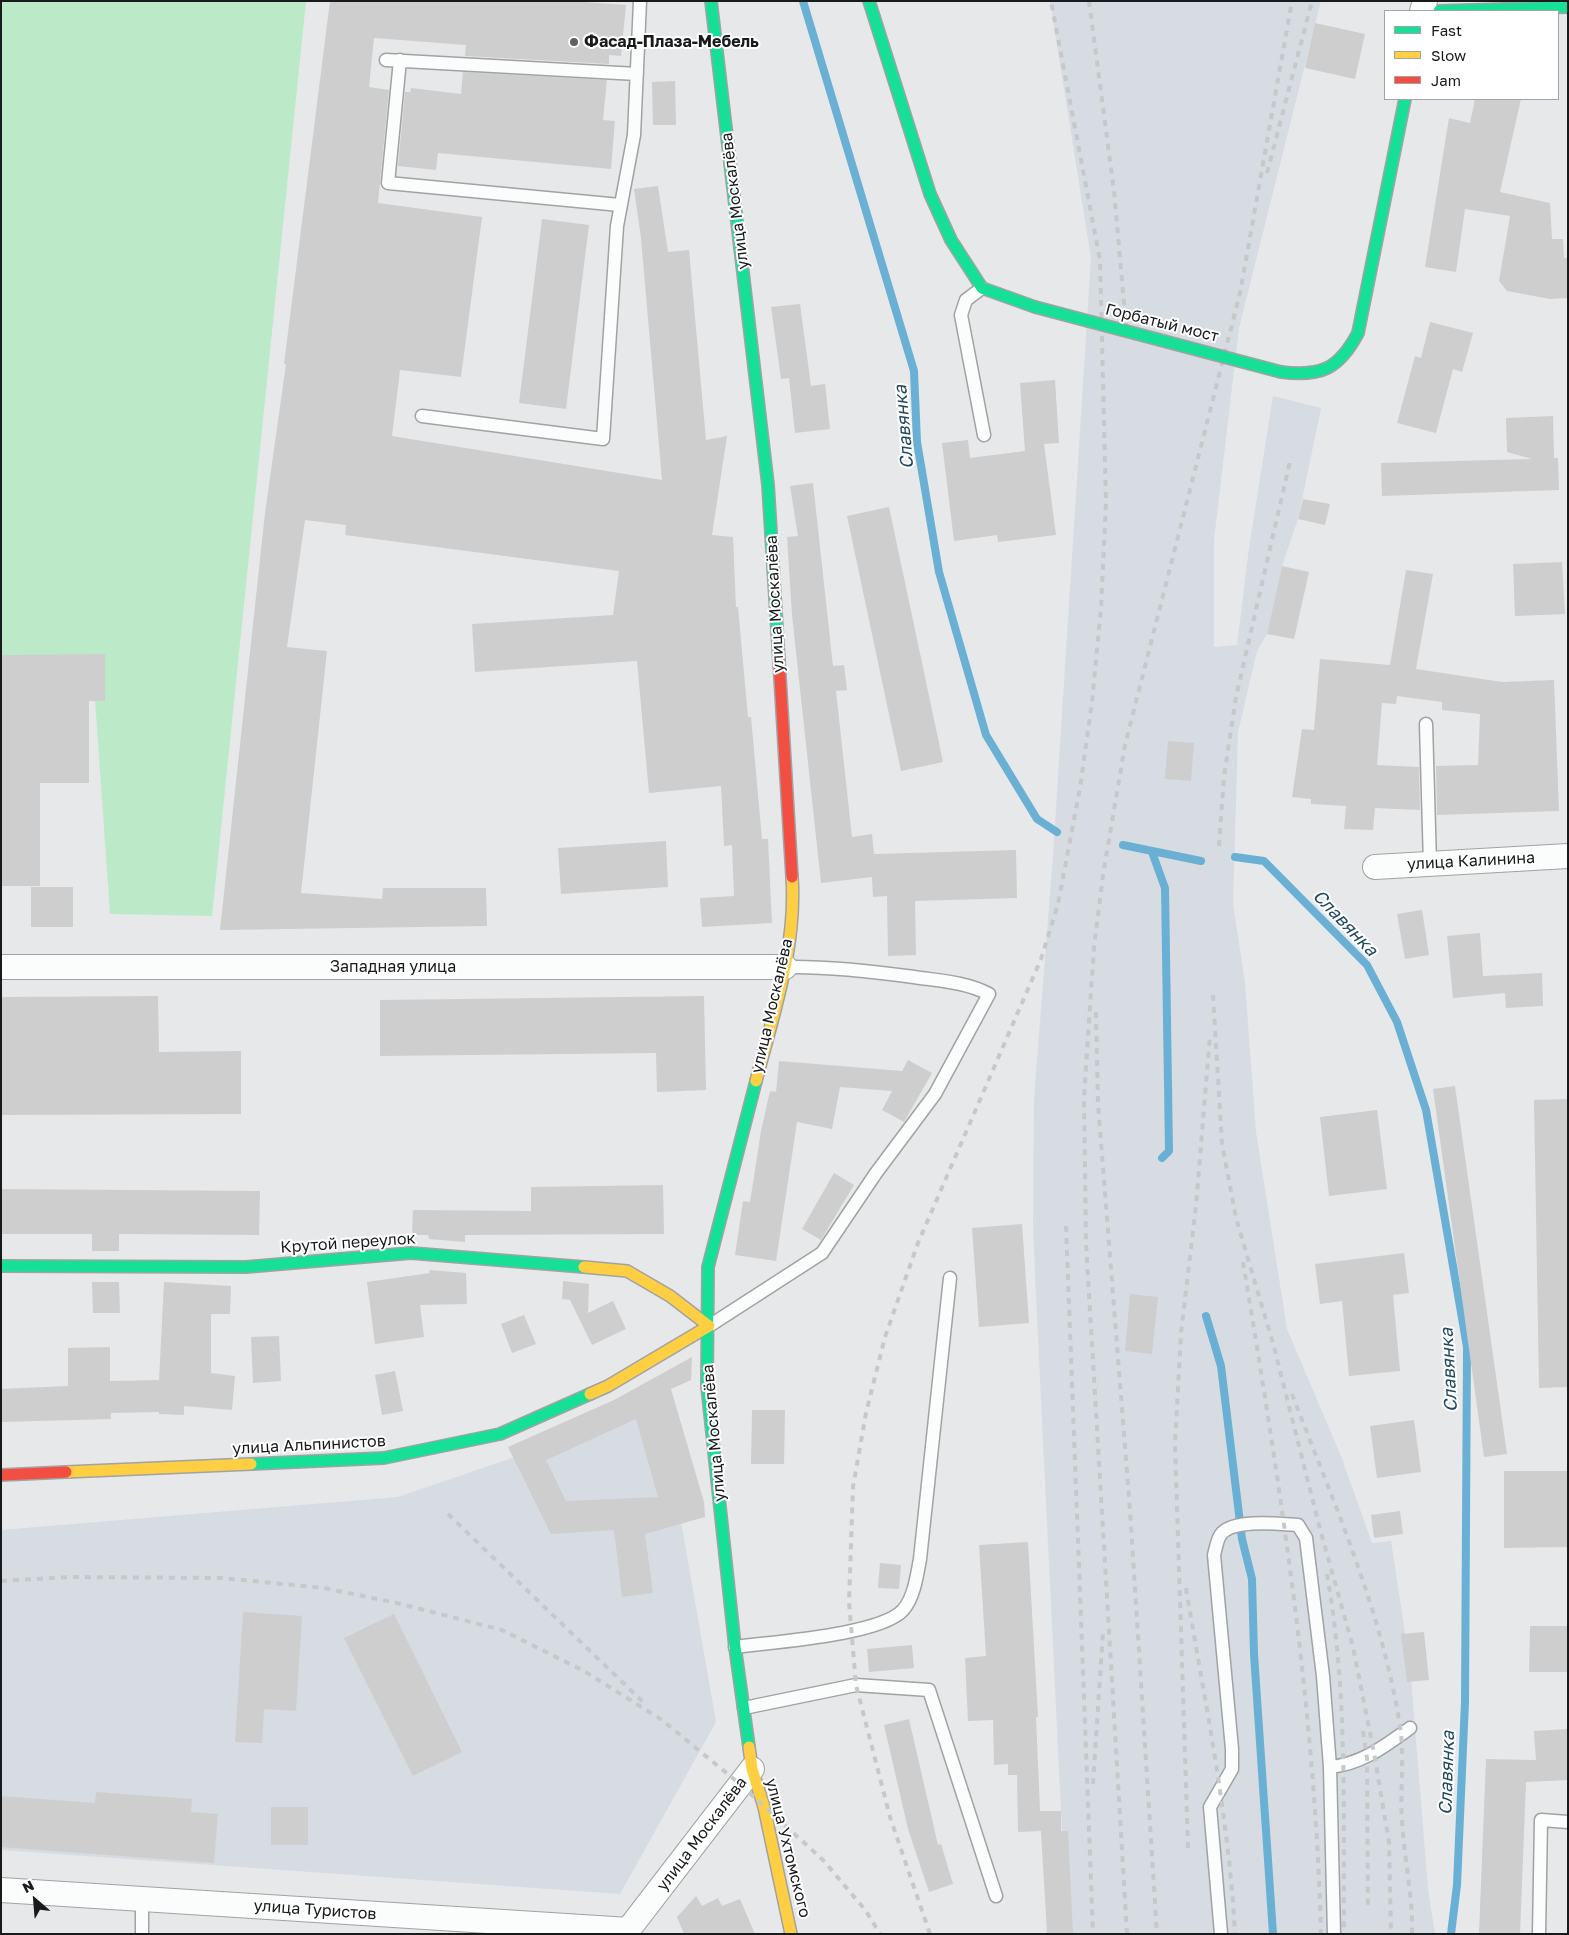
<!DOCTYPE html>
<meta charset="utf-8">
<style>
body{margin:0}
#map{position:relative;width:1569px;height:1935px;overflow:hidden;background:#e6e8ea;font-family:"Golos Text",sans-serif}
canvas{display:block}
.frame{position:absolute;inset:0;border:2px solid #191a1c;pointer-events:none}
.legend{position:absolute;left:1384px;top:10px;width:175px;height:90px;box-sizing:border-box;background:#fff;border:1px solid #a3a3a4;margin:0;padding:6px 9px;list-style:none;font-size:15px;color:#191a1c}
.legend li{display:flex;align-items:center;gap:10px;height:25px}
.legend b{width:25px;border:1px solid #a3a3a4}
.north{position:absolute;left:10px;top:1875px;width:50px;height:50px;-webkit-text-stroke:4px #fff;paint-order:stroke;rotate:333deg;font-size:14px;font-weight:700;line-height:20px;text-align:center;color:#191a1c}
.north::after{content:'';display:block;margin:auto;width:18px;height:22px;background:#191a1c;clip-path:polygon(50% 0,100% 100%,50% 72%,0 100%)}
</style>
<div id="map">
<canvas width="1569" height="1935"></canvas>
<div class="frame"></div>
<ul class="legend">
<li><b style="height:6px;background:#16e098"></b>Fast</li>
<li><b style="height:6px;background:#ffcf43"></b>Slow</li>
<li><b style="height:6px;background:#f24e42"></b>Jam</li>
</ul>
<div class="north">N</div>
</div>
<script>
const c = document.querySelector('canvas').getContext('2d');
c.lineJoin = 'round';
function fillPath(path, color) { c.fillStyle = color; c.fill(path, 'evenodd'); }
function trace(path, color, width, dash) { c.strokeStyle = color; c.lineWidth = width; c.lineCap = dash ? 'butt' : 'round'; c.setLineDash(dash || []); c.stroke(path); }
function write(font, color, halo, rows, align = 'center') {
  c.font = font + ' "Golos Text",sans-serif'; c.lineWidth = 4; c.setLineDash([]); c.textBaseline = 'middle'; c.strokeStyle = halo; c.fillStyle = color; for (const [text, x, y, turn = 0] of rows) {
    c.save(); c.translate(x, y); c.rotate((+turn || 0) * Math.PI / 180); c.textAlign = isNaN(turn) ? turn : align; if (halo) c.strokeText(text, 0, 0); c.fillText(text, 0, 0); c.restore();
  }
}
const built = new Path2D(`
 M 1050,1 L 1321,1 L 1239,328 L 1214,540 L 1214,647 L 1237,645 L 1249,548 L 1273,396 L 1321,408 L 1298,519 L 1282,566 L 1267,634 L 1257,651 L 1238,732 L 1233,904 L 1245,983 L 1256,1132 L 1287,1329 L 1341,1456 L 1372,1543 L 1391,1541 L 1410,1666 L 1428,1889 L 1435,1934 L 1067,1934 L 1037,1317 L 1033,1227 L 1034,1099 L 1053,856 L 1091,258 Z
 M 661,1407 L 716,1722 L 620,1894 L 1,1850 L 1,1530 L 398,1497 Z`);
const green = new Path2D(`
 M 1,1 L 306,1 L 212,916 L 110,914 L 92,657 L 1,660 Z`);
const stream = new Path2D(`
 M 803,1 L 914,371 L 917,442 L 939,572 L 986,735 L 1037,819 L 1057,832
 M 1123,845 L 1201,861
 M 1152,852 L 1165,888 L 1169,1151 L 1162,1158
 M 1235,857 L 1264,861 L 1367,965 L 1397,1022 L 1426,1110 L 1467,1347 L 1465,1702 L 1457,1885 L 1451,1934
 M 1206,1316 L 1221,1366 L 1242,1539 L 1252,1579 L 1254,1654 L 1273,1934`);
const building = new Path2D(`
 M 330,1 L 569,1 L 626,5 L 621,56 L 609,55 L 609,64 L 465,56 L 466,45 L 374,38 L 369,87 L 389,90 L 378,203 L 482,217 L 461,377 L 400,370 L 392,436 L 662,480 L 641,238 L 634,189 L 658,186 L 668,252 L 689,250 L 706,440 L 727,436 L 712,535 L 733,537 L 736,607 L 738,607 L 748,717 L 751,717 L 762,839 L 768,839 L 772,923 L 702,927 L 700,898 L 734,896 L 732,845 L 724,846 L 721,786 L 649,793 L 637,661 L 475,672 L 472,624 L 613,615 L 619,571 L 345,535 L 346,525 L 305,520 L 287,647 L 327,651 L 301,893 L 382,899 L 383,888 L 486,888 L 487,926 L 220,930 L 265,513 L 286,364 L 284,364 Z
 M 1315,23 L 1365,34 L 1355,79 L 1305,68 Z
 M 463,72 L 607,80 L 603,120 L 615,121 L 611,169 L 438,153 L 436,170 L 398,166 L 405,92 L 410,92 L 411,88 L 461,94 Z
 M 675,81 L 676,125 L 653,125 L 652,82 Z
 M 1475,99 L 1521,99 L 1500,192 L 1550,203 L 1552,239 L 1563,239 L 1564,258 L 1568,258 L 1568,298 L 1550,299 L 1507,291 L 1499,281 L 1510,216 L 1465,209 L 1456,272 L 1425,267 L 1449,118 L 1470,123 Z
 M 542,219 L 589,225 L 566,409 L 519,403 Z
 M 800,304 L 811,386 L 825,384 L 830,429 L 795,433 L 789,378 L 781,379 L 771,307 Z
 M 1430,322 L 1473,333 L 1462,372 L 1453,369 L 1436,433 L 1397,423 L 1415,356 L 1421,358 Z
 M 1055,380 L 1059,443 L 1044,444 L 1056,535 L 998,542 L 997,535 L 954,541 L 942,443 L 968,440 L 970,458 L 1025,451 L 1020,383 Z
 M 1553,416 L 1554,458 L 1558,458 L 1559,490 L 1382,496 L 1381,463 L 1532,459 L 1507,452 L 1506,418 Z
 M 813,483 L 833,666 L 844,665 L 847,690 L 836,691 L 852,837 L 872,834 L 874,854 L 1016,850 L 1017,898 L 915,901 L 916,955 L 888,956 L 887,896 L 873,897 L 872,877 L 821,883 L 792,615 L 787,537 L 798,536 L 790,486 Z
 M 1303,499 L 1330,504 L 1325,525 L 1298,519 Z
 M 889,507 L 943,762 L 901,771 L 847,516 Z
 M 1562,562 L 1565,614 L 1515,616 L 1513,564 Z
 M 1282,566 L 1309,572 L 1294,639 L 1267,634 Z
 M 1406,570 L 1433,574 L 1416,669 L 1502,682 L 1554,680 L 1559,811 L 1437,815 L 1436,766 L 1478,765 L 1480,714 L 1442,710 L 1442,702 L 1397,696 L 1396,704 L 1382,703 L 1377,765 L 1419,767 L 1420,810 L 1375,808 L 1373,830 L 1344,829 L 1346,806 L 1311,804 L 1311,799 L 1292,797 L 1302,729 L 1314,730 L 1320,659 L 1390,665 Z
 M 105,654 L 105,701 L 89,701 L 89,783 L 40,783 L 40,886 L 1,886 L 1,655 Z
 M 1168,741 L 1194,743 L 1191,781 L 1165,779 Z
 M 666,841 L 668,887 L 561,894 L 558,848 Z
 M 31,887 L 73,887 L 73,927 L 31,927 Z
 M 1422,910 L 1429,955 L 1405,959 L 1397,914 Z
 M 1480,933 L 1483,976 L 1542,973 L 1543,1006 L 1506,1008 L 1505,993 L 1453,998 L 1447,936 Z
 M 158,996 L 159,1052 L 241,1051 L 241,1114 L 1,1115 L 1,997 Z
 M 704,996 L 706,1090 L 657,1092 L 656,1053 L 380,1056 L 380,1000 Z
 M 908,1060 L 932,1073 L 904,1122 L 882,1110 L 892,1091 L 840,1087 L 832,1129 L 797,1122 L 776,1261 L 735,1255 L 743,1201 L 750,1202 L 761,1131 L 770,1091 L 776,1092 L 779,1061 L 902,1071 Z
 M 1455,1086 L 1507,1454 L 1484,1457 L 1433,1089 Z
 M 1568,1099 L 1568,1387 L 1539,1388 L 1534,1100 Z
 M 1377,1110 L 1387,1189 L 1329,1196 L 1320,1117 Z
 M 834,1173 L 854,1185 L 821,1240 L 802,1229 Z
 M 663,1185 L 664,1234 L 465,1235 L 465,1242 L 429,1239 L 428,1235 L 412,1235 L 413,1210 L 531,1211 L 531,1187 Z
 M 1,1189 L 260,1191 L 259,1235 L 119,1234 L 119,1251 L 92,1251 L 92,1234 L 1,1234 Z
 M 1022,1224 L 1029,1323 L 979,1327 L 972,1228 Z
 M 1404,1253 L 1409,1293 L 1393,1295 L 1400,1371 L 1349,1376 L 1342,1301 L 1320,1304 L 1315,1264 Z
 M 429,1270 L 466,1273 L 467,1304 L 420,1305 L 424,1337 L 375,1344 L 367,1282 L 430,1273 Z
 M 563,1281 L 589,1284 L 588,1313 L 613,1301 L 626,1329 L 592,1345 L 570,1300 L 562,1299 Z
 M 92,1282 L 119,1282 L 120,1313 L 93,1313 Z
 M 164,1282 L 231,1286 L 230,1314 L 211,1314 L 211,1373 L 235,1376 L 232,1410 L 184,1406 L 184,1415 L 159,1414 L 159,1412 L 111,1413 L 111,1419 L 1,1422 L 1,1389 L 68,1386 L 68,1348 L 110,1347 L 110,1381 L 159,1380 Z
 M 1130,1294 L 1158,1297 L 1152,1354 L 1125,1351 Z
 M 524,1315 L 536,1344 L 512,1353 L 501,1324 Z
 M 279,1336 L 281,1381 L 253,1383 L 251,1337 Z
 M 692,1357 L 691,1380 L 671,1389 L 704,1502 L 705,1517 L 645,1534 L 653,1593 L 622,1597 L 614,1530 L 551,1534 L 508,1447 L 614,1400 ZM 636,1419 L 658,1497 L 566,1501 L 546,1460 Z
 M 395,1371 L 403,1411 L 382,1415 L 375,1375 Z
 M 752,1410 L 785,1410 L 784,1464 L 751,1464 Z
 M 1414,1420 L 1421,1472 L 1377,1478 L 1370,1426 Z
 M 1504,1471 L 1568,1471 L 1568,1547 L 1504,1548 Z
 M 1400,1511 L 1403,1534 L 1374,1538 L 1371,1515 Z
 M 1028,1542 L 1038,1717 L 1036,1717 L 1040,1811 L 1061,1811 L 1061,1831 L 1068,1831 L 1073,1934 L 1047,1934 L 1041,1831 L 1018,1832 L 1017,1775 L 1008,1775 L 1008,1764 L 994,1765 L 993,1720 L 968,1721 L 965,1658 L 986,1656 L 979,1545 Z
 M 880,1563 L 901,1565 L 899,1589 L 878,1588 Z
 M 243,1612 L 302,1616 L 296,1711 L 264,1709 L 262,1743 L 235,1742 Z
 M 394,1614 L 462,1752 L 413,1776 L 344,1638 Z
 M 1530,1626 L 1568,1626 L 1568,1672 L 1529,1672 Z
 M 1424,1632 L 1429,1680 L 1407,1682 L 1401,1634 Z
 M 912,1645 L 914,1668 L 869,1672 L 867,1649 Z
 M 909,1719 L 938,1845 L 941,1844 L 953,1884 L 929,1892 L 908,1829 L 884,1725 Z
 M 1568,1729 L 1568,1780 L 1526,1782 L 1520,1934 L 1479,1934 L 1486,1759 L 1536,1760 L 1534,1731 Z
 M 96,1792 L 192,1799 L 191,1812 L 218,1814 L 214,1863 L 1,1847 L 1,1796 L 95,1803 Z
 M 271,1807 L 308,1807 L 308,1845 L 271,1845 Z
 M 696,1896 L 702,1906 L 718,1898 L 722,1906 L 740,1899 L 755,1934 L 684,1934 L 677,1917 Z`);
const lane = new Path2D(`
 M 386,60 L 637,74
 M 400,60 L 388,183 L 620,205
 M 982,288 L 966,300 L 961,315 L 984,435
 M 422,416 L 603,439 L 617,226 L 634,135 L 640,1
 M 1426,724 L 1430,864
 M 709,1326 L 822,1253 L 876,1173 L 935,1094 L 989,994 C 965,982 941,981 914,977 C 871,971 828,966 785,967
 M 735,1647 C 771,1642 881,1635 903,1610 C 914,1598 917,1575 920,1559 L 950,1278
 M 744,1708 L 856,1685 L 929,1690 L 996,1896
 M 1330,1767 C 1362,1764 1385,1746 1410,1728
 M 142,1899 L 142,1934
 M 1221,1934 L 1210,1807 L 1232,1769 L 1232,1749 L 1214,1555 C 1216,1548 1217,1538 1222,1533 C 1236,1519 1279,1524 1298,1525 L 1306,1538 L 1323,1676 L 1330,1767 L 1334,1934
 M 1539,1934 L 1541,1820 L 1568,1822`);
const street = new Path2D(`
 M 1422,11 L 1425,1
 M 1375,867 L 1568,856
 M 1,967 L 785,967
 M 1,1890 L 629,1930
 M 625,1934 L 752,1769`);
const fast = new Path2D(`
 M 711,1 L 768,485 L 779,661
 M 869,1 L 930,194 L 951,240 L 982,288 L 1035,307
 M 1439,11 L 1568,7
 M 1281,372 C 1321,377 1339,369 1358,333 L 1405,99
 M 1,1266 L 246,1267 L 411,1253 L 584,1267
 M 251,1464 L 384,1458 L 500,1434 L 590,1394
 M 749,1747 L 735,1647 L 707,1386 L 708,1267 L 756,1081`);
const slow = new Path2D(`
 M 756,1081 C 773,1015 797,946 792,877
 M 584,1267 L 627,1271 L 670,1296 L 709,1326 L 608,1386 L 590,1394
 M 66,1472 L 251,1464
 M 749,1747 L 752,1769 L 764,1807 L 791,1934`);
const jam = new Path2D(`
 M 779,661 L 792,877
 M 1,1475 L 66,1472`);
const rail = new Path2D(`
 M 1089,1 L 1114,191 L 1127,337
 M 1267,173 L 1312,1
 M 1219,846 L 1224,777 L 1236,697 L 1291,457
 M 1213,995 L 1222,1144 L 1236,1218 L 1274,1347 L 1320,1529 L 1353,1647 L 1374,1753 L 1389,1842 L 1391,1934
 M 1096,1012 L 1098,1104 L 1130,1510 L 1157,1934
 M 1066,1226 L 1093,1934
 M 1243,1262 C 1280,1485 1315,1708 1321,1934
 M 1292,1394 C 1334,1504 1384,1615 1401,1733 C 1404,1762 1400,1792 1402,1820 C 1404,1858 1413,1896 1412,1934
 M 448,1514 L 644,1703
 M 1327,1574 C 1348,1692 1343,1814 1344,1934
 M 1,1581 L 69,1577 L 222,1578 L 324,1588 L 397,1603 L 502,1630 L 584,1671 L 662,1720 L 741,1785 L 823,1860 L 866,1911 L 880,1934
 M 1186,1588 C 1205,1703 1229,1817 1235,1934
 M 1363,1731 L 1367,1758 L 1368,1909
 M 1093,1784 L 1103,1632
 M 1188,1848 L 1175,1444 L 1181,1333 L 1196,1206 L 1210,1035
 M 930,1934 L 890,1817 L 856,1685 L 849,1602 L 853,1487 L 866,1413 L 885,1337 L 918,1243 L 1041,959 L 1058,904 L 1080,788 L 1092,702 L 1101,608 L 1106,502 L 1100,260 L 1051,1
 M 1127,1934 L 1086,1243 L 1084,1097 L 1094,947 L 1103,875 L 1125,745 L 1240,293 L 1292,1`);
const fastBridge = new Path2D(`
 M 1035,307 L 1281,372`);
const markers = [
 [574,42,5,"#616264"]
];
const poiNames = [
 ["Фасад-Плаза-Мебель",584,42]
];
const streetNames = [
 ["улица Москалёва",735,201,-97],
 ["Горбатый мост",1162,323,14],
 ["улица Москалёва",775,604,-93],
 ["улица Калинина",1471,861,-3],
 ["Западная улица",393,967],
 ["улица Москалёва",772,1006,-77],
 ["Крутой переулок",348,1243,-4],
 ["улица Москалёва",714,1433,-95],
 ["улица Альпинистов",309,1445,-3],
 ["улица Москалёва",702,1834,-53],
 ["улица Ухтомского",788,1848,76],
 ["улица Туристов",315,1910,4]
];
const waterNames = [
 ["Славянка",904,427,-95],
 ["Славянка",1345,923,46],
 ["Славянка",1449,1370,-93],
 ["Славянка",1447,1773,-88]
];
fillPath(built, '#d6dce2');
fillPath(green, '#bceac9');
trace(stream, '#6ab0d5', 8);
fillPath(building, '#cececf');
trace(lane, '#a1a2a4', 15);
trace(street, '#a1a2a4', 26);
trace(fast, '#a1a2a4', 14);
trace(slow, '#a1a2a4', 14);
trace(jam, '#a1a2a4', 14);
trace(lane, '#fbfcfc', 12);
trace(street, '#fbfcfc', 24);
trace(fast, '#16e098', 11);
trace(slow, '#ffcf43', 11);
trace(jam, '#f24e42', 11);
trace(rail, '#c7c8c8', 4, [6, 6]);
trace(fastBridge, '#a1a2a4', 14, []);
trace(fastBridge, '#16e098', 11);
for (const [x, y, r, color] of markers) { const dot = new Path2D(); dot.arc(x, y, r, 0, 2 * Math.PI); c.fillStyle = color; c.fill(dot); trace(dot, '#fff', 2); }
write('bold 16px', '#191a1c', '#fff', poiNames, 'left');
write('16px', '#191a1c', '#fff', streetNames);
write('italic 18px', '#21495f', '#fff', waterNames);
</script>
